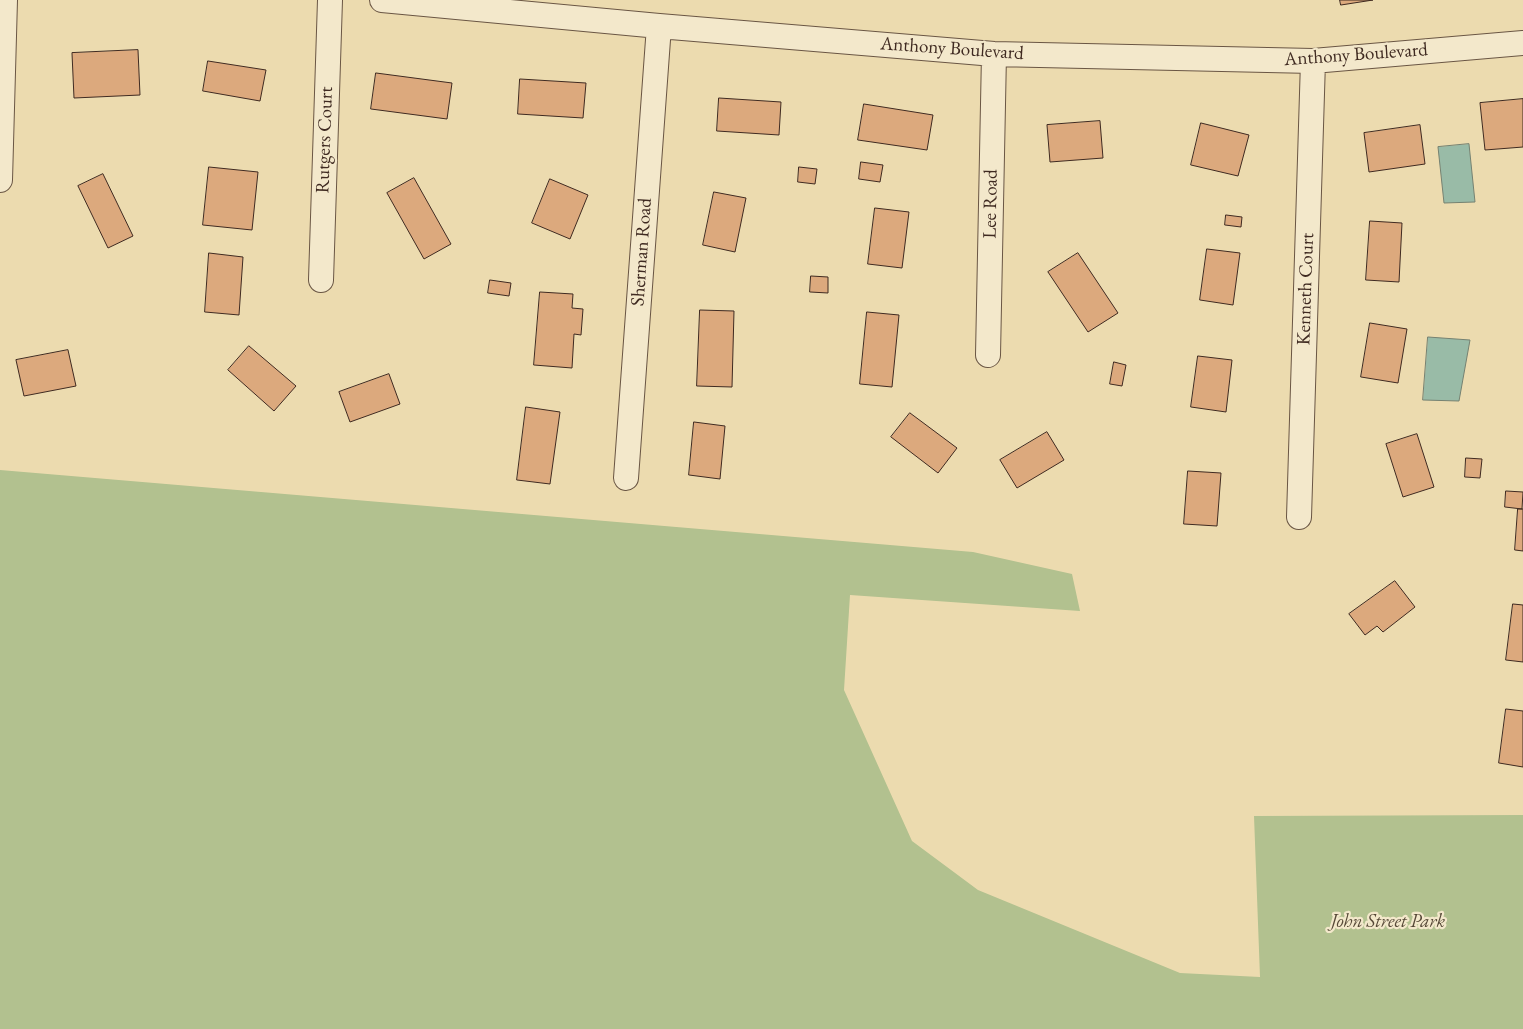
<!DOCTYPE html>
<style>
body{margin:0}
canvas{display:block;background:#ecdbaf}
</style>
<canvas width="1523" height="1029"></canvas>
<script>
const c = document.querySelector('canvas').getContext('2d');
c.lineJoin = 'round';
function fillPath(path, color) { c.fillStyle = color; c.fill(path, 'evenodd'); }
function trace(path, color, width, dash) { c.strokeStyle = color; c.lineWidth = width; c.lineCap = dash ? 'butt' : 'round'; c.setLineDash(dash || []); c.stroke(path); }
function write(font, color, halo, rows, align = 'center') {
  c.font = font + ' "EB Garamond",serif'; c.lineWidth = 4.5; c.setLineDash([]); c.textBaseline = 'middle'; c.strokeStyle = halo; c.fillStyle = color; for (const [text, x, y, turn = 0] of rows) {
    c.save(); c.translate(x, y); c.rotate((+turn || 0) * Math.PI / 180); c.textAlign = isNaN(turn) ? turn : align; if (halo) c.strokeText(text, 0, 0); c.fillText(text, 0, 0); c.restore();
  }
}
const green = new Path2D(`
 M 0,470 L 973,552 L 1072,574 L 1080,611 L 850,595 L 844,690 L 912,841 L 978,890 L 1180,973 L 1260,977 L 1254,816 L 1523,815 L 1523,1029 L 0,1029 Z`);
const water = new Path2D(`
 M 1469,144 L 1475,202 L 1444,203 L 1438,147 Z
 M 1428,337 L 1470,340 L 1459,401 L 1423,400 Z`);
const building = new Path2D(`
 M 1340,0 L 1373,0 L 1341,5 Z
 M 138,50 L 140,95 L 74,98 L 72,53 Z
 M 208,61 L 266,70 L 260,101 L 203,91 Z
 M 376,73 L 452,83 L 447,119 L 371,109 Z
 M 520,79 L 586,83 L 583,118 L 518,114 Z
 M 719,98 L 781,102 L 779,135 L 717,131 Z
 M 1523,99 L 1523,147 L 1485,150 L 1480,103 Z
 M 864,104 L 933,115 L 927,150 L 858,140 Z
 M 1100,121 L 1103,158 L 1050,162 L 1047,125 Z
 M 1201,123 L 1249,135 L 1238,176 L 1191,165 Z
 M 1420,125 L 1425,164 L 1369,172 L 1364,133 Z
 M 861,162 L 883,165 L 880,182 L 859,179 Z
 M 209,167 L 258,172 L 252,230 L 203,225 Z
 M 799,167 L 817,169 L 815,184 L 798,182 Z
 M 103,174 L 133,236 L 108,248 L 78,186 Z
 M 414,178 L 451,244 L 424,259 L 387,193 Z
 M 550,179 L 588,195 L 570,239 L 532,223 Z
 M 714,192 L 746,198 L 735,252 L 703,245 Z
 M 875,208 L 909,212 L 902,268 L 868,264 Z
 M 1226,215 L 1242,217 L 1241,227 L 1225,225 Z
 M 1370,221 L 1402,223 L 1399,282 L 1366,280 Z
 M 1207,249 L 1240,253 L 1233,305 L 1200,300 Z
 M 209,253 L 243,257 L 239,315 L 205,312 Z
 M 1078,253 L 1118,313 L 1088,332 L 1048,272 Z
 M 811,276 L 828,277 L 828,293 L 810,292 Z
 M 490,280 L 511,283 L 509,296 L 488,293 Z
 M 540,292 L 573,294 L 572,308 L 583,309 L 581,335 L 574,334 L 572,368 L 534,365 Z
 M 700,310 L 734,311 L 732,387 L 697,386 Z
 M 867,312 L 899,315 L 892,387 L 860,384 Z
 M 1370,323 L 1407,329 L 1398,383 L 1361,377 Z
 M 249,346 L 296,386 L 274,411 L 228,370 Z
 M 68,350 L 76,386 L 24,396 L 16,360 Z
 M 1198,356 L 1232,360 L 1226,412 L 1191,407 Z
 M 1114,362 L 1126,365 L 1122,386 L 1110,384 Z
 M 389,374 L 400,404 L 350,422 L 339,392 Z
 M 526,407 L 560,412 L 550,484 L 517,480 Z
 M 910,413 L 957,448 L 938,473 L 891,437 Z
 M 694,422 L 725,426 L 720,479 L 689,475 Z
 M 1047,432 L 1064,460 L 1017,488 L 1000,460 Z
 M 1417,434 L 1434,487 L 1403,497 L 1386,444 Z
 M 1466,458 L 1482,459 L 1480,478 L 1465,477 Z
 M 1188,471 L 1221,473 L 1217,526 L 1184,524 Z
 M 1506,491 L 1523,492 L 1522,509 L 1505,507 Z
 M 1518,509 L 1523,509 L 1523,551 L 1515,550 Z
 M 1395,581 L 1415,607 L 1383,632 L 1377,626 L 1365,635 L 1349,614 Z
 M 1513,604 L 1523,605 L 1523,662 L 1506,660 Z
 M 1506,709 L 1523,711 L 1523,767 L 1499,763 Z`);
const street = new Path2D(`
 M 382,0 L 659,26 L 994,54 L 1313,61 L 1523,43
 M 0,180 L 5,0
 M 321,280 L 330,0
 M 988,355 L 994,54
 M 626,478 L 659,26
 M 1299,517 L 1313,61`);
const streetNames = [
 ["Anthony Boulevard",952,49,4],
 ["Anthony Boulevard",1356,55,-4],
 ["Rutgers Court",325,140,-88],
 ["Lee Road",991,204,-89],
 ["Sherman Road",642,252,-86],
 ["Kenneth Court",1306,289,-88]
];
const parkNames = [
 ["John Street Park",1388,922]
];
fillPath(green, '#b2c18f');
fillPath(water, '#99bba7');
trace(water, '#758171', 1);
fillPath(building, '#dca97d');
trace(building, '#3f2a21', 1);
trace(street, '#6a5644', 26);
trace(street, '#f3e8cb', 24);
write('19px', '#3f2a21', '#f3e8cb', streetNames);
write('italic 19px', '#564837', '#f3e8cb', parkNames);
</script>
